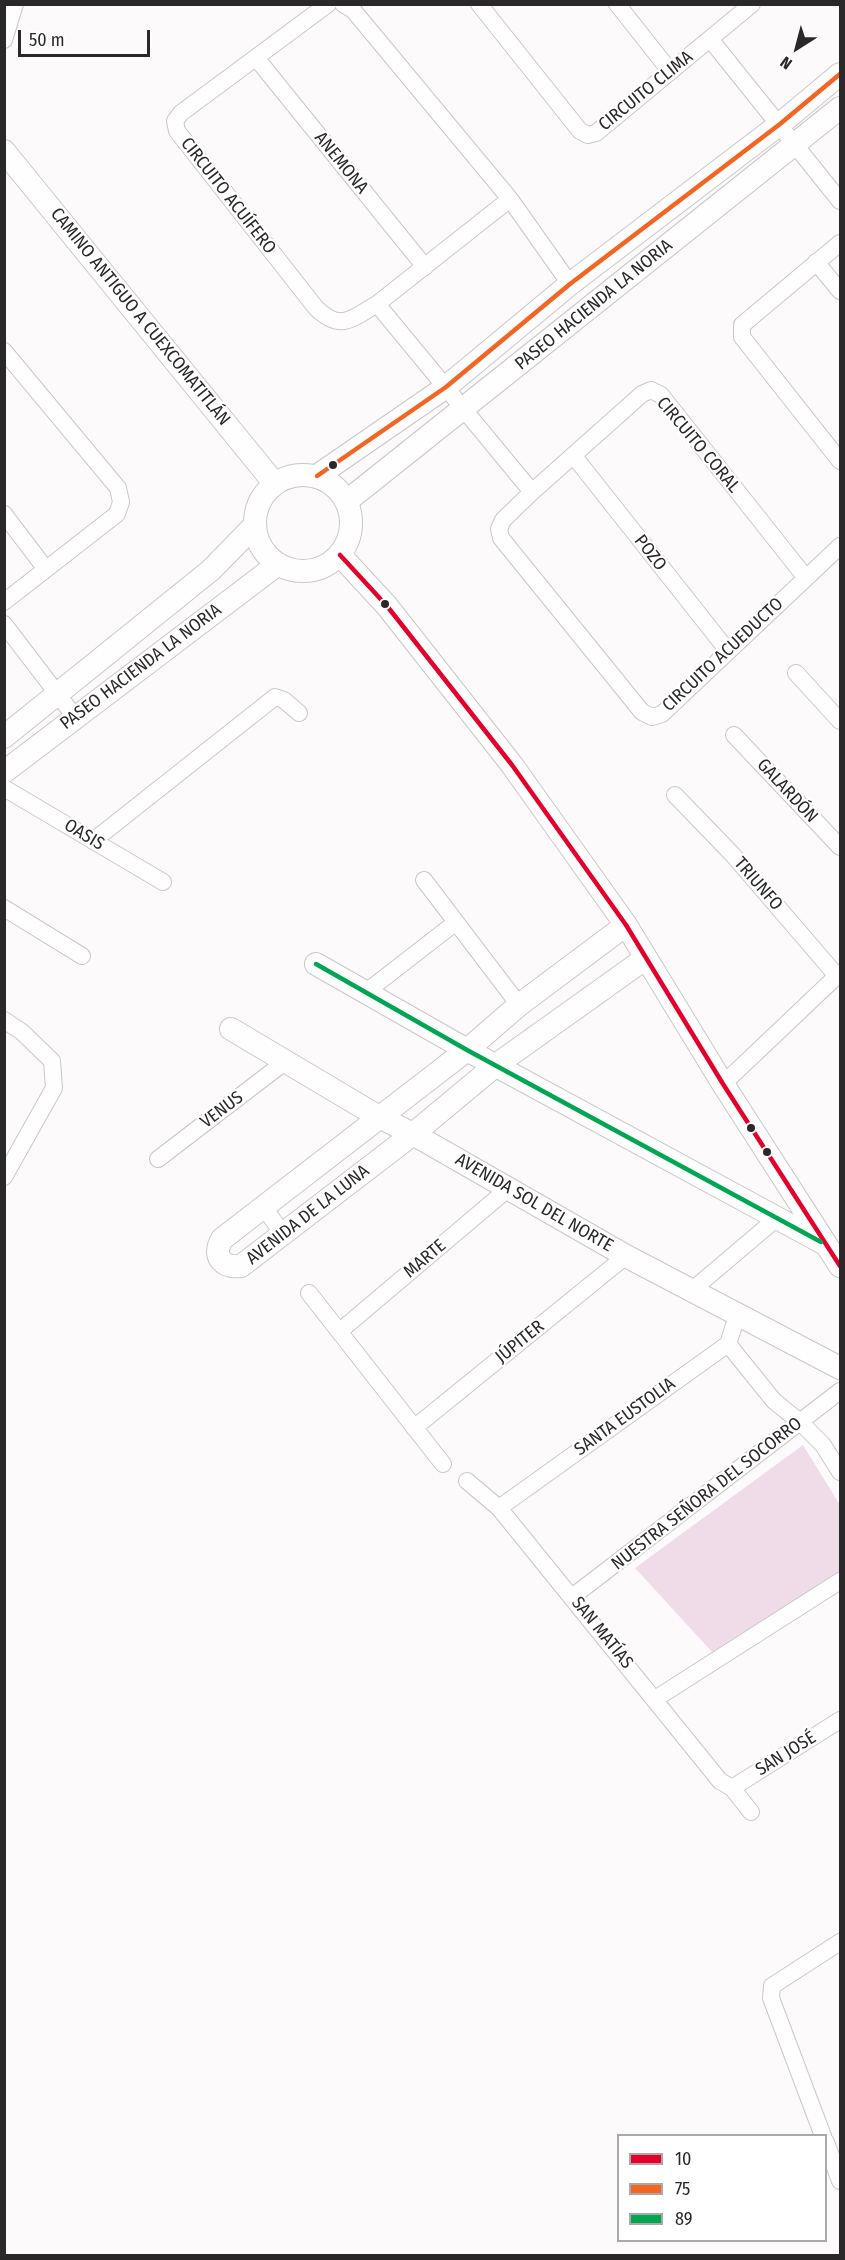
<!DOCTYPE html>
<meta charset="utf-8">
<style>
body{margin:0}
#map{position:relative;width:845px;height:2260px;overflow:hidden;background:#fdfafc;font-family:"Fira Sans Condensed",sans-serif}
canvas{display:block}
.frame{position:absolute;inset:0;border:6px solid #2b282a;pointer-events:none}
.legend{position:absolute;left:617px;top:2134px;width:210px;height:108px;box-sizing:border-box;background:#fff;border:2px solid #aaa9aa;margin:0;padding:8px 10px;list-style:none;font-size:18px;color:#2b282a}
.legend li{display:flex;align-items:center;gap:12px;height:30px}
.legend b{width:30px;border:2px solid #aaa9aa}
.north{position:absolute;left:767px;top:18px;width:60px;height:60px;-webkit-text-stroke:4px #fff;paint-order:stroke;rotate:216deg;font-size:16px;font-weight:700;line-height:24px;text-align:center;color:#2b282a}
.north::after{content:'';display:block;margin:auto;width:21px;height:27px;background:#2b282a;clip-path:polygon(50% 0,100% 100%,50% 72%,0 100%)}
.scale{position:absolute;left:18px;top:30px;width:132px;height:27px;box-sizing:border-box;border:3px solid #2b282a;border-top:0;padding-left:8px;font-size:18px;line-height:21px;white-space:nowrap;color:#2b282a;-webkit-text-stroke:4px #fff;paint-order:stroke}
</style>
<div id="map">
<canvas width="845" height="2260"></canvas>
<div class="frame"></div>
<ul class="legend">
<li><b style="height:8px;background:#e4002b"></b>10</li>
<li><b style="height:8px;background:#f26522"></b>75</li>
<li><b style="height:8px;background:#00a651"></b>89</li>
</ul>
<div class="north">N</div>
<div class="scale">50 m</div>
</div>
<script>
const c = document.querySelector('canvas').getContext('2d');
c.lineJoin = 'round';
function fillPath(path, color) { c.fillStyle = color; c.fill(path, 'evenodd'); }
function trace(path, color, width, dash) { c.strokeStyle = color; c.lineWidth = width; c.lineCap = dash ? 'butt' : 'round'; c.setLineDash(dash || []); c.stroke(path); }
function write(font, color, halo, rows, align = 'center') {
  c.font = font + ' "Fira Sans Condensed",sans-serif'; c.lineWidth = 4.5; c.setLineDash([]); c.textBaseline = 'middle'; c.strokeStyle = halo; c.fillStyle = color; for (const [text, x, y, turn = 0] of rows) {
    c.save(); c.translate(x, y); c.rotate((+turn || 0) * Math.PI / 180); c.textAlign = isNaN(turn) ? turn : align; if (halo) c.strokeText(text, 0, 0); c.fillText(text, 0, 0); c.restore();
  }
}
const green = new Path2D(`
 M 803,1445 L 840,1505 L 840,1578 L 713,1653 L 635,1568 Z`);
const street = new Path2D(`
 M 328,4 L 181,113 L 175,121 L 177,131 L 316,308 C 341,332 351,319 377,304 L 532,492
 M 343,4 L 353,10 L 510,199 L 570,284
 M 479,4 L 580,131 L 588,135 L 596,133 L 752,4
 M 617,4 L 670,71
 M 710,39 L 840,201
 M 4,40 L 15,4
 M 257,59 L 425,267
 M 840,243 L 742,325 L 742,337 L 840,461
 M 816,262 L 840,291
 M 377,304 L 510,199
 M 4,351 L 118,488 L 121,502 L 117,514 L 4,602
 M 573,455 L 728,651
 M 4,514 L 45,568
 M 806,578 L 661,395 L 651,390 L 642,394 L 532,492 L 503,520 L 499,529 L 501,538 L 642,712 L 652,717 L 662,714 L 840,546
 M 4,624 L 75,717
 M 796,673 L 840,721
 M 734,735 L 840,847
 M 4,788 L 163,882
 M 675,795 L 733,855 L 837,976
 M 93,841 L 275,697 L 284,700 L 299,713
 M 424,880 L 519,1005
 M 4,908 L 82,956
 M 366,992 L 455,923
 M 4,1020 L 22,1032 L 52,1061 L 54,1088 L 4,1177
 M 723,1084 L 840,973
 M 158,1159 L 286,1061
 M 263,1206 L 283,1234
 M 691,1291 L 776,1219
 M 309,1293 L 443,1464
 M 340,1331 L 509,1188
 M 728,1344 L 774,1401 L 800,1422 L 823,1445 L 840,1472
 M 414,1428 L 626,1256
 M 467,1481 L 499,1508 L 720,1781 L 732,1788 L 751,1812
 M 499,1508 L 728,1344 L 737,1316
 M 572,1597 L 840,1391
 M 655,1699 L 840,1581
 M 732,1788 L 840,1720
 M 823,2136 L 771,1998 L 772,1986 L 840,1942
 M 826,2142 L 840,2181`);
const secondary = new Path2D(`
 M 4,151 L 275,484
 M255 523a48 48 0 1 1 96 0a48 48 0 1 1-96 0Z
 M 317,476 L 446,387 L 570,284 L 780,124 L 840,74
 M 347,501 L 840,108
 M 340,555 L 387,606 L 512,765 L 626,925 L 723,1084 L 840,1266
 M 4,737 L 211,570 L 255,525
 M 4,772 L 278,564
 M 626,925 L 519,1005 L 467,1050 L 222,1239 C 212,1256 222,1268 241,1266 L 413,1134 L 496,1065 L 646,958
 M 316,964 L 467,1050 L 825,1244
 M 231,1029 L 379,1117 L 413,1134 L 626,1256 L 840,1368`);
const bus1 = new Path2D(`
 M 340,555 L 387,606 L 512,765 L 626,925 L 723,1084 L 840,1266`);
const bus2 = new Path2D(`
 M 317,476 L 446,387 L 570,284 L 780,124 L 840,74`);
const bus3 = new Path2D(`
 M 316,964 L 467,1050 L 821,1242`);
const markers = [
 [333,465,5,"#2b282a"],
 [385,604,5,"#2b282a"],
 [751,1128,5,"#2b282a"],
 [767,1152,5,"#2b282a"]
];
const streetNames = [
 ["CIRCUITO CLIMA",646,91,-39],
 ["ANEMONA",341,163,51],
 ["CIRCUITO ACUÍFERO",228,196,52],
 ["PASEO HACIENDA LA NORIA",594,305,-39],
 ["CAMINO ANTIGUO A CUEXCOMATITLÁN",140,317,51],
 ["CIRCUITO CORAL",698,445,50],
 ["POZO",650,553,52],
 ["CIRCUITO ACUEDUCTO",723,655,-43],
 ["PASEO HACIENDA LA NORIA",141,667,-37],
 ["GALARDÓN",787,791,47],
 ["OASIS",84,835,31],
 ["TRIUNFO",758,884,49],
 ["VENUS",222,1110,-37],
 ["AVENIDA SOL DEL NORTE",534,1203,30],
 ["AVENIDA DE LA LUNA",308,1215,-38],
 ["MARTE",425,1259,-40],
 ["JÚPITER",520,1342,-39],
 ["SANTA EUSTOLIA",625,1417,-36],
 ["NUESTRA SEÑORA DEL SOCORRO",707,1494,-38],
 ["SAN MATÍAS",602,1633,51],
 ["SAN JOSÉ",786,1754,-32]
];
fillPath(green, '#efdce8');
trace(street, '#cac7c9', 18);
trace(secondary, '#cac7c9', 24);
trace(street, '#fffeff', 16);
trace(secondary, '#fffeff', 22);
trace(bus1, '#e4002b', 4.5);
trace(bus2, '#f26522', 4.5);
trace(bus3, '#00a651', 4.5);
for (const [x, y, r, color] of markers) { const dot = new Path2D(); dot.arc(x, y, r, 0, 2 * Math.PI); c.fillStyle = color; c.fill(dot); trace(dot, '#fff', 2); }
write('18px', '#2b282a', '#fff', streetNames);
</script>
